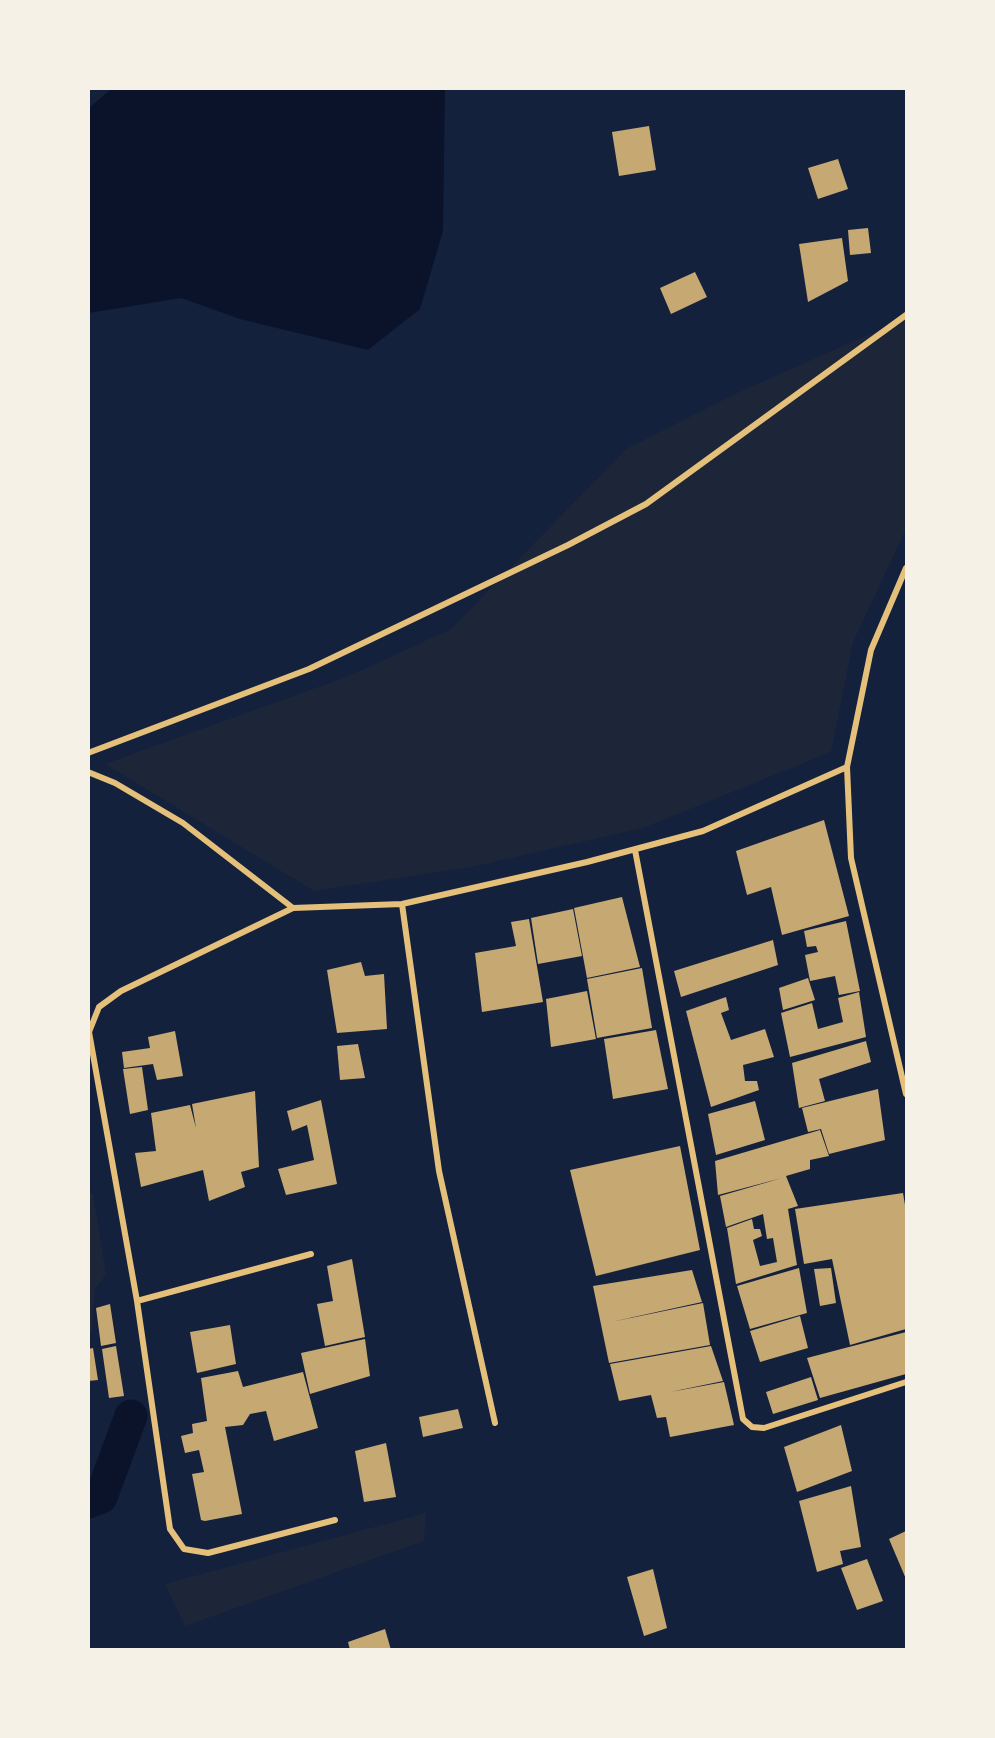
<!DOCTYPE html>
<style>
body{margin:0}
#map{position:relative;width:995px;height:1738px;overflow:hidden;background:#14213d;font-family:"Sofia Sans Condensed",sans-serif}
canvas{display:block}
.frame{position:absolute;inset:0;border:90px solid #f6f1e7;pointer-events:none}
</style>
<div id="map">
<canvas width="995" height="1738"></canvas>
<div class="frame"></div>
</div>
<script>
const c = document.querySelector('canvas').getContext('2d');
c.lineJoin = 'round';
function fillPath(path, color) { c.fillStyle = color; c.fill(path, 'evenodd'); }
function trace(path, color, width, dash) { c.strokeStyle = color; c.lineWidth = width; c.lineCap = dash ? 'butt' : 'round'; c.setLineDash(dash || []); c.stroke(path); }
const green = new Path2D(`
 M 906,318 L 906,529 L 853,642 L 831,752 L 643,828 L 471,867 L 314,891 L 105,764 L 349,676 L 451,629 L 626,449 L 737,393 Z
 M 89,1194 L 93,1194 L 106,1275 L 95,1289 L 92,1330 L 89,1335 Z
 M 426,1513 L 424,1541 L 185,1626 L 165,1584 Z`);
const water = new Path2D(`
 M 111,89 L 445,89 L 443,231 L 420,309 L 368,350 L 240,319 L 181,298 L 89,313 L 89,108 Z`);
const canal = new Path2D(`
 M 88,1502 L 101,1497 L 131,1416`);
const building = new Path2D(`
 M 649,126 L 656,170 L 619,176 L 612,132 Z
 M 838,159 L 848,189 L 818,199 L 808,168 Z
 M 868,228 L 871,253 L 850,255 L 848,230 Z
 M 842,238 L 848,281 L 808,302 L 799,244 Z
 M 695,272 L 707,297 L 671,314 L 660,288 Z
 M 824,820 L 849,916 L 782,935 L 771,887 L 747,895 L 736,851 Z
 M 622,897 L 640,967 L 587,978 L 574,908 Z
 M 573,909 L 582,956 L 538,964 L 531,918 Z
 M 529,919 L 543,1002 L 482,1012 L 475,953 L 516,946 L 511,922 Z
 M 846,921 L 860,991 L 839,995 L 835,976 L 810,981 L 805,955 L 818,952 L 816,946 L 807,947 L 804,931 Z
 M 773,940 L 778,965 L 681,997 L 674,971 Z
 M 361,962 L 365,976 L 384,974 L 387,1029 L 337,1033 L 327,970 Z
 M 642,968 L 652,1028 L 597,1038 L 587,979 Z
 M 808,978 L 815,1000 L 783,1010 L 779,988 Z
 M 587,991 L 596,1039 L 551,1047 L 546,999 Z
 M 859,992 L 866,1037 L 790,1057 L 781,1013 L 812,1003 L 818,1029 L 843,1022 L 838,998 Z
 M 726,997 L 729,1010 L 721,1013 L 731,1040 L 765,1029 L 774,1057 L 743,1065 L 745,1081 L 757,1081 L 759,1090 L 711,1107 L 686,1011 Z
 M 656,1030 L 668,1089 L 613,1099 L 604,1039 Z
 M 175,1031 L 183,1076 L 157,1080 L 153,1064 L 124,1068 L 122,1052 L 150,1048 L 148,1037 Z
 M 866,1041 L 871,1062 L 819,1079 L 825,1101 L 799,1108 L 792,1063 Z
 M 358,1044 L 365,1078 L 340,1080 L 337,1046 Z
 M 142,1067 L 148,1110 L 130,1114 L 123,1069 Z
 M 878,1089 L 885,1140 L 829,1154 L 821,1129 L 808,1132 L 802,1108 Z
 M 255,1091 L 259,1167 L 241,1172 L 245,1187 L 209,1201 L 203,1170 L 141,1187 L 135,1153 L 156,1151 L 151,1113 L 190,1105 L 196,1128 L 192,1104 Z
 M 321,1100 L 337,1184 L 286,1195 L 278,1169 L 314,1160 L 307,1125 L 292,1131 L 287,1111 Z
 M 755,1101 L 765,1140 L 716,1155 L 708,1114 Z
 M 820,1130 L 829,1156 L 810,1160 L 810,1169 L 786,1176 L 798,1206 L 788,1209 L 797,1265 L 736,1284 L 727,1228 L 752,1219 L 754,1229 L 760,1229 L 762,1236 L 753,1240 L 760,1266 L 777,1262 L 773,1238 L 767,1239 L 763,1214 L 726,1227 L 720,1196 L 782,1178 L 718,1195 L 715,1161 Z
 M 680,1146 L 700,1250 L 596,1276 L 570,1170 Z
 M 903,1193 L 906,1211 L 906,1329 L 850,1345 L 832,1259 L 804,1264 L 795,1209 Z
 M 352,1259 L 365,1337 L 325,1346 L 317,1304 L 333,1301 L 327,1266 Z
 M 799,1268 L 807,1313 L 750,1329 L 737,1286 Z
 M 831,1268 L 836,1303 L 820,1306 L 814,1269 Z
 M 692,1270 L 702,1302 L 611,1322 L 703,1303 L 710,1345 L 609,1363 L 593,1286 Z
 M 110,1304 L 116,1343 L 101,1346 L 96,1308 Z
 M 800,1316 L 808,1348 L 760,1362 L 750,1331 Z
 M 230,1325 L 236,1364 L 197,1373 L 190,1332 Z
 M 906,1332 L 906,1374 L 820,1398 L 807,1358 Z
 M 365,1339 L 370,1376 L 310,1394 L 301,1353 Z
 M 116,1346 L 124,1396 L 109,1398 L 102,1349 Z
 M 711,1346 L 723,1381 L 670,1392 L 724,1382 L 734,1425 L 670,1437 L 666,1417 L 657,1418 L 651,1395 L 619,1401 L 610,1364 Z
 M 93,1348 L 98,1380 L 88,1381 L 88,1349 Z
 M 238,1371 L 243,1387 L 303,1372 L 318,1428 L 274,1441 L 266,1411 L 250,1414 L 243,1425 L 225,1427 L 242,1514 L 205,1521 L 201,1520 L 192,1474 L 204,1472 L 199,1450 L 185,1453 L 181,1436 L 193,1433 L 192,1424 L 207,1421 L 201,1378 Z
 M 811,1377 L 818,1400 L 773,1414 L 766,1392 Z
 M 458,1409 L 463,1428 L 423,1437 L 419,1417 Z
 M 841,1425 L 852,1471 L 797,1492 L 784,1447 Z
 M 386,1443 L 396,1497 L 364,1502 L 355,1451 Z
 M 851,1486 L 861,1547 L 840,1551 L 843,1564 L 817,1572 L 799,1501 Z
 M 906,1531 L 906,1579 L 889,1539 Z
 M 867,1559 L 883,1601 L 857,1610 L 841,1568 Z
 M 653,1569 L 667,1628 L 644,1636 L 627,1577 Z
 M 385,1629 L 391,1650 L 350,1650 L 348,1642 Z`);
const minor = new Path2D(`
 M 906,568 L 871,650 L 847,767 L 851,858 L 906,1094
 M 88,753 L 309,669 L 568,545 L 646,504 L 906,315
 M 88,772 L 115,783 L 183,823 L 293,908 L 402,904 L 587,862 L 703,831 L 847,767
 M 635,850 L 743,1419 L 752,1427 L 764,1428 L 906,1382
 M 402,904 L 439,1171 L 495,1423
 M 293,908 L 121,991 L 99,1007 L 89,1032 L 137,1301 L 170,1529 L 184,1549 L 208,1553 L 335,1520
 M 137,1301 L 311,1254`);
fillPath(green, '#1d2539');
fillPath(water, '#0b132b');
trace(canal, '#0b132b', 33);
fillPath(building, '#c6a872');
trace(minor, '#e5c07b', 6);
</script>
